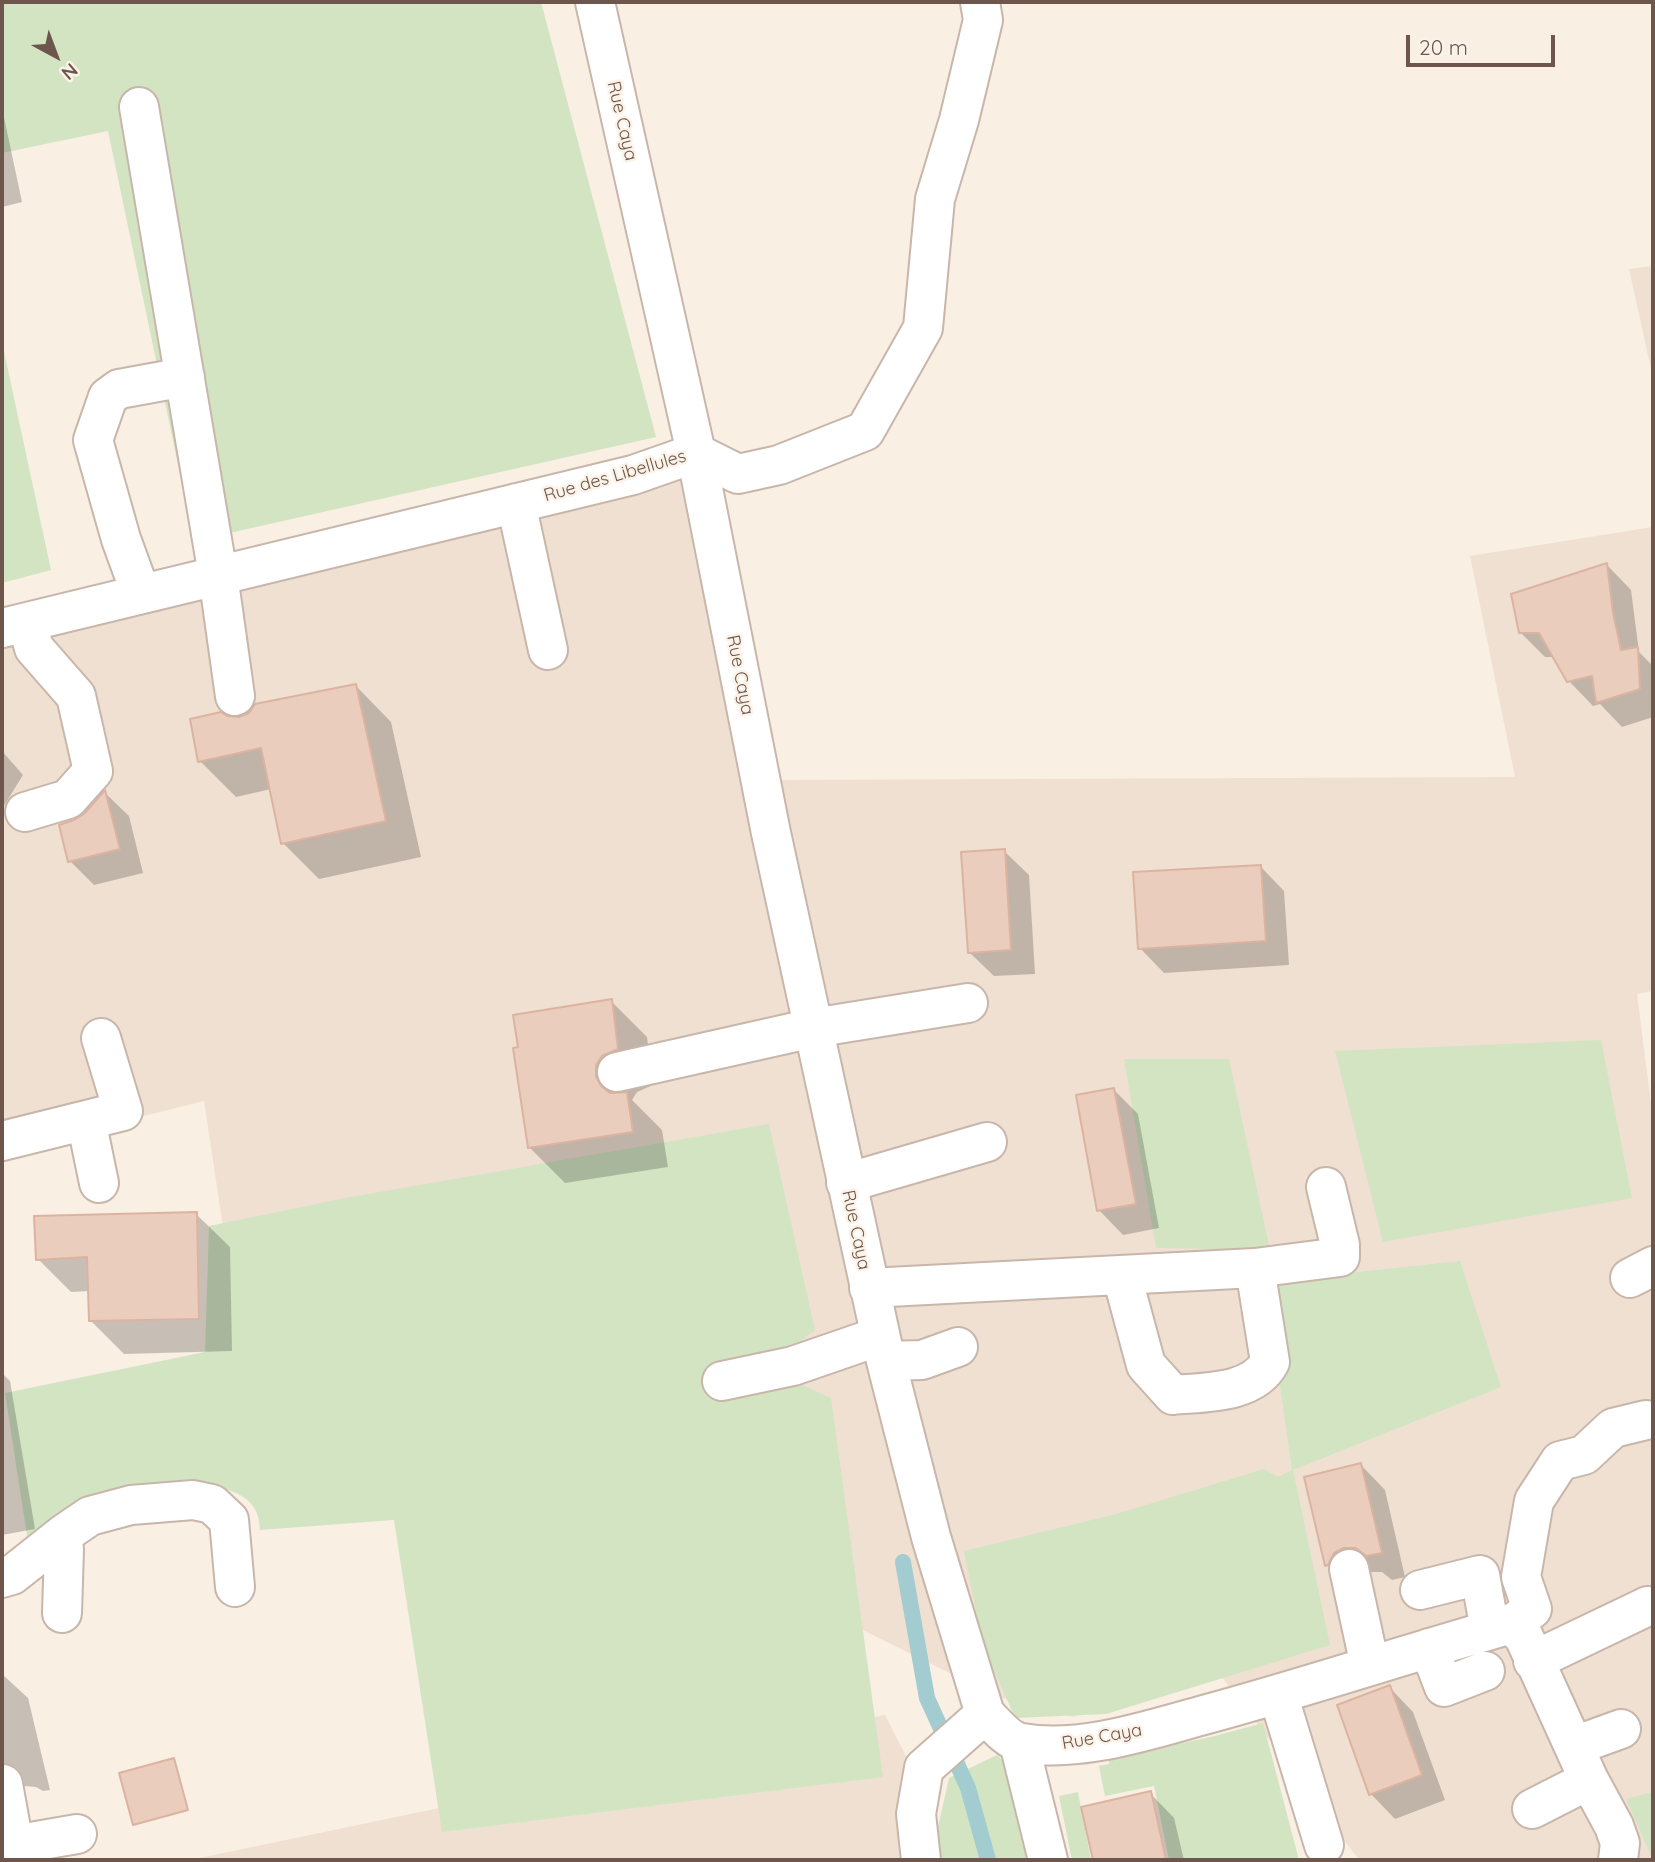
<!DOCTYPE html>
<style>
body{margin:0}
#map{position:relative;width:1655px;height:1862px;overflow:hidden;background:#f9efe3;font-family:Quicksand,sans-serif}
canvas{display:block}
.frame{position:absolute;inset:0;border:4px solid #6e564c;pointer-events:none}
.north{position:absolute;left:21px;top:21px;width:70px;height:70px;-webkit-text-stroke:5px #fcf3e8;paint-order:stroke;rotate:139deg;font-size:19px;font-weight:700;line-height:28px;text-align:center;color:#6e564c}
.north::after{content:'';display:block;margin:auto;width:24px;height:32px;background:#6e564c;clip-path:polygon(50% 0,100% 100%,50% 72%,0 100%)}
.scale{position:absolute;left:1406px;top:35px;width:149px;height:32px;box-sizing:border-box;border:4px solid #6e564c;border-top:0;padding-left:9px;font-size:21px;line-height:24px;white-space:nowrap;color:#6e564c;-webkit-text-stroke:5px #fcf3e8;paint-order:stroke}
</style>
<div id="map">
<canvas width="1655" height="1862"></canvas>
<div class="frame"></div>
<div class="north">N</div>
<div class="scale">20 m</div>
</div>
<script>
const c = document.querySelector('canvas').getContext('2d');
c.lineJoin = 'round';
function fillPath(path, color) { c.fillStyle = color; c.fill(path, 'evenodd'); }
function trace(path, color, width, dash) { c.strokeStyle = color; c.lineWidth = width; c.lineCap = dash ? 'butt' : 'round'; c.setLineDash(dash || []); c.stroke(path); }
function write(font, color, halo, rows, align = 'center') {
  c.font = font + ' Quicksand,sans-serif'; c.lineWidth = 5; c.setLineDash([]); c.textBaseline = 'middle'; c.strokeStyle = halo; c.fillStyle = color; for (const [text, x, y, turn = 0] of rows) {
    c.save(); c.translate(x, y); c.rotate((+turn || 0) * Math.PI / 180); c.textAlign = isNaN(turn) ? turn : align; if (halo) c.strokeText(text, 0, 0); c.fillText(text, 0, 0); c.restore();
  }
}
const residential = new Path2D(`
 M 1653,266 L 1653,378 L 1629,269 Z
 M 705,466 L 777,780 L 1515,777 L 1470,556 L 1653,527 L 1653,991 L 1637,994 L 1653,1119 L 1653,1860 L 1359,1860 L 1216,1669 L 1073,1717 L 996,1696 L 237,1320 L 204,1101 L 2,1151 L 2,629 Z
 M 885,1715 L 911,1766 L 944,1860 L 190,1860 Z`);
const green = new Path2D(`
 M 2,2 L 541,2 L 656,437 L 194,541 L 108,131 L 2,153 Z
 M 2,342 L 51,570 L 2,583 Z
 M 1601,1040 L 1632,1198 L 1383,1242 L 1335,1051 Z
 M 1124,1059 L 1229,1059 L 1270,1250 L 1156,1248 Z
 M 769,1124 L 815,1330 L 791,1348 L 794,1381 L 831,1398 L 883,1777 L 442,1832 L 394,1520 L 260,1530 C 259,1501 243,1495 218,1486 L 29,1549 L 5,1393 L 205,1352 L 209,1226 L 345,1198 Z
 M 1460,1261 L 1501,1387 L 1293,1470 L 1330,1645 L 1106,1714 L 1015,1718 L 982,1642 L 964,1551 L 1116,1514 L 1264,1469 L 1278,1477 L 1292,1470 L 1265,1282 Z
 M 1263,1723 L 1299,1860 L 1169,1860 L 1154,1786 L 1105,1796 L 1099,1766 L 1109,1764 L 1109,1759 L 1215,1736 Z
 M 997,1755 L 1009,1766 L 1036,1860 L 935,1860 L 933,1849 L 949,1778 Z
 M 1078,1792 L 1091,1860 L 1072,1860 L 1059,1796 Z
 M 1653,1792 L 1653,1860 L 1626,1799 Z`);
const shadow = new Path2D(`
 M 2,108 L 22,202 L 2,207 Z
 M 1607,565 L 1631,590 L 1639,652 L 1653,666 L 1653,717 L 1622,727 L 1600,704 L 1593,706 L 1569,681 L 1555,657 L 1545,657 L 1521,633 Z
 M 356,686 L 391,722 L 421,857 L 319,879 L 283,843 L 271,789 L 236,797 L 200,761 L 227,718 L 239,719 Z
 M 2,751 L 23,775 L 2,809 Z
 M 105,793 L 129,816 L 143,873 L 94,885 L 70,861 L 85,815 Z
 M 1004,851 L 1029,875 L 1035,974 L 994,976 L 969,952 Z
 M 1260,866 L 1284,891 L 1289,965 L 1164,973 L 1140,948 Z
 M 611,1001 L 647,1037 L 653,1085 L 637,1092 L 632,1100 L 662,1130 L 668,1167 L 565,1183 L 529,1147 Z
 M 1113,1089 L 1138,1114 L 1159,1228 L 1123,1235 L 1099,1210 Z
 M 196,1214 L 230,1247 L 232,1351 L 124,1354 L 91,1321 L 90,1291 L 71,1292 L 38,1259 Z
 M 2,1373 L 10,1381 L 35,1529 L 2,1535 Z
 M 1361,1465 L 1385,1490 L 1405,1577 L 1392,1580 L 1382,1572 L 1369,1572 L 1351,1589 L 1327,1565 Z
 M 2,1674 L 28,1698 L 50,1790 L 43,1791 L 36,1787 L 24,1786 L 2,1801 Z
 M 1389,1687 L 1413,1712 L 1445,1800 L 1395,1819 L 1371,1794 Z
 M 1150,1793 L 1174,1818 L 1184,1860 L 1094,1860 L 1083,1808 Z`);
const stream = new Path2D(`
 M 903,1562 L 927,1698 L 968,1788 L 988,1860`);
const building = new Path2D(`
 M 1607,563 L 1613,613 L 1621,650 L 1638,647 L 1640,689 L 1596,703 L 1592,676 L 1567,682 L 1539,633 L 1519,633 L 1511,594 Z
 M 356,684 L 386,821 L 281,844 L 261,748 L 198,762 L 190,719 L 221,712 L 227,716 L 239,717 L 249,713 L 255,704 Z
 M 105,790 L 120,849 L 68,862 L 59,825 L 74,820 L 84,814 Z
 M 1005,849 L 1011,950 L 968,953 L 961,852 Z
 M 1261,865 L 1266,941 L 1138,949 L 1133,872 Z
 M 612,999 L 618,1049 L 602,1056 L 596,1065 L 596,1076 L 601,1086 L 610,1093 L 627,1092 L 633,1132 L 528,1148 L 513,1048 L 518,1047 L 513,1015 Z
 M 1114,1088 L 1136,1204 L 1097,1211 L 1076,1095 Z
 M 197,1212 L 199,1319 L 89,1321 L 87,1257 L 36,1260 L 34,1216 Z
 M 1361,1463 L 1382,1553 L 1366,1556 L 1356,1548 L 1344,1548 L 1334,1553 L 1328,1565 L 1325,1566 L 1304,1477 Z
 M 1390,1685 L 1422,1775 L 1369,1795 L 1337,1705 Z
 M 174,1758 L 188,1810 L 133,1825 L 119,1773 Z
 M 1151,1791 L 1166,1860 L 1093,1860 L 1081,1807 Z`);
const minor = new Path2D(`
 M 595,2 L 696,453 L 771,833 L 886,1361 L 931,1537 L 985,1714 C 995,1724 1008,1741 1022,1743 C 1079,1753 1146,1731 1200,1716 C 1305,1688 1408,1653 1512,1624 L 1524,1637 L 1589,1780 L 1614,1826 L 1620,1843 L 1618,1860
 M 139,107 L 218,575 L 235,696
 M 516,503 L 548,650
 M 141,594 L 121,539 L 93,440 L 108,397 L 119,389 L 185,377
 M 2,628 L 633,475 L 696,453 L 738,474 L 779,465 L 865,431 L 923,328 L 935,199 L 959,120 L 983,20 L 980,2
 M 25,812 L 68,799 L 93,771 L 76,696 L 34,648 L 27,622
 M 617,1072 L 813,1028 L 968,1003
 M 86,1120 L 99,1183
 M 2,1141 L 123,1111 L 101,1038
 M 846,1183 L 987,1142
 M 1125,1275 L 1126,1291 L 1146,1365 L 1173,1395 C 1205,1392 1253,1394 1270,1362 L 1255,1268
 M 1630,1278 L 1653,1266
 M 869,1288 L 1255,1268 L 1340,1257 L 1340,1245 L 1326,1187
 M 886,1361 L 922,1360 L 958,1347
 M 722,1381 L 793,1366 L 880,1336
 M 56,1541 L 64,1549 L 62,1613
 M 1349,1569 L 1370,1666
 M 2,1578 L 12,1575 L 65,1533 L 90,1516 L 131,1505 L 193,1500 L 212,1504 L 229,1520 L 235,1587
 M 1420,1590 L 1480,1575 L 1490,1630
 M 1512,1624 L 1532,1609 L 1521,1577 L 1534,1501 L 1560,1461 L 1584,1455 L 1613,1428 L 1646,1420
 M 1429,1648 L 1444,1687 L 1485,1671
 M 1533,1661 L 1648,1606
 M 1278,1694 L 1324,1845
 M 1019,1743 L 1048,1860
 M 1574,1746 L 1621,1729
 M 3,1784 L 14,1845
 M 1532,1809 L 1589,1780
 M 2,1847 L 77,1834
 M 921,1860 L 916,1814 L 924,1768 L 985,1714`);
const streetNames = [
 ["Rue Caya",622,121,77],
 ["Rue des Libellules",615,476,-16],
 ["Rue Caya",740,675,79],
 ["Rue Caya",856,1230,78],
 ["Rue Caya",1102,1737,-10]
];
fillPath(residential, '#f0e0d2');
fillPath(green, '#d3e4c3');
fillPath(shadow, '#0003');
trace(stream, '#a2ccd0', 16);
fillPath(building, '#ebcdbe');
trace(building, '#dcb3a0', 2);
trace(minor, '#c8b6ab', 42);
trace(minor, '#fff', 38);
write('18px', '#6e564c', '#fcf3e8', streetNames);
</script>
